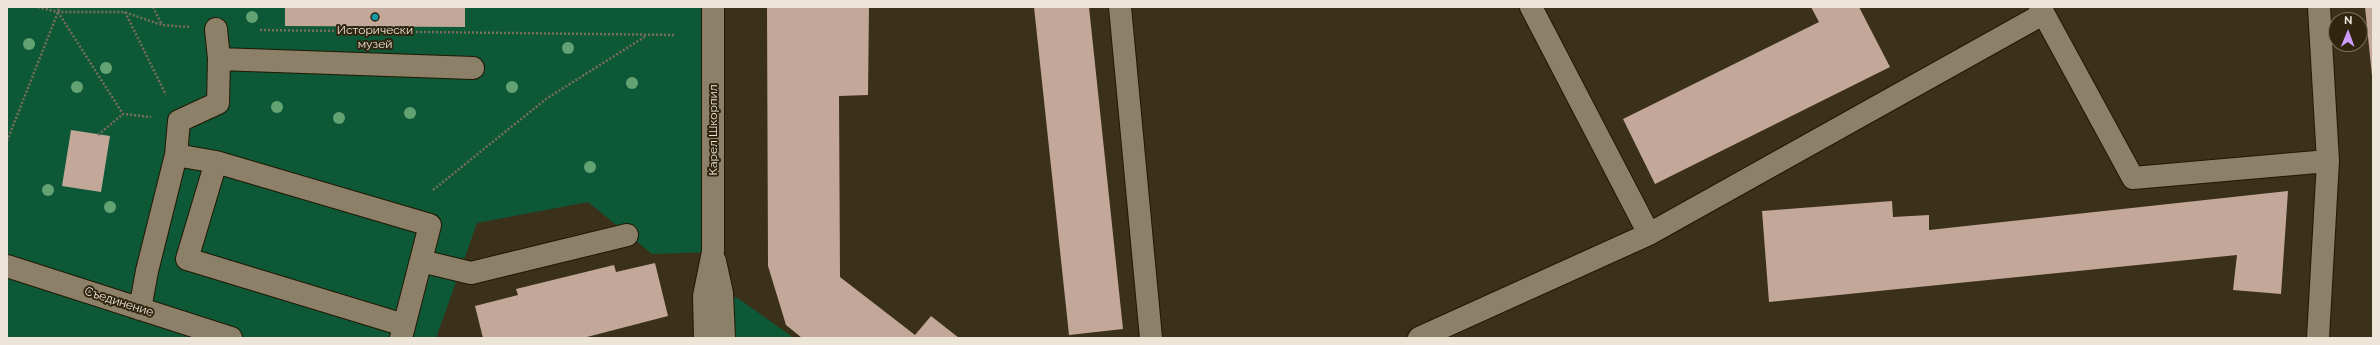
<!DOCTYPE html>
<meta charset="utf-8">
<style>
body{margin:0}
#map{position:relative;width:2380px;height:345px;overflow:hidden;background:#3b301a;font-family:Raleway,sans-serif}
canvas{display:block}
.frame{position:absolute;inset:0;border:8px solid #ece5d8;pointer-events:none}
.north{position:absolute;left:2328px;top:12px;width:40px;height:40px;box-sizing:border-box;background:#302610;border:1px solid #7b7260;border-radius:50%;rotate:1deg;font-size:11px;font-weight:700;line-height:16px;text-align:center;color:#ece5d8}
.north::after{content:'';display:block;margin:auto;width:14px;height:18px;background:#d09dff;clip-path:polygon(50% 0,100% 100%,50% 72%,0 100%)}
</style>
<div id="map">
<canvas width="2380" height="345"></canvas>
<div class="frame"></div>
<div class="north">N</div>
</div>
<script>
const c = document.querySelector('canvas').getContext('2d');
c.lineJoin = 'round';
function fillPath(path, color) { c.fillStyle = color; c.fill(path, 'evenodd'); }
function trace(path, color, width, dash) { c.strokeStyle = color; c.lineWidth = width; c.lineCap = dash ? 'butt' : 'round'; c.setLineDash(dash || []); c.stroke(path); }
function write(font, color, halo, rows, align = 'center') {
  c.font = font + ' Raleway,sans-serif'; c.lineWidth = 4; c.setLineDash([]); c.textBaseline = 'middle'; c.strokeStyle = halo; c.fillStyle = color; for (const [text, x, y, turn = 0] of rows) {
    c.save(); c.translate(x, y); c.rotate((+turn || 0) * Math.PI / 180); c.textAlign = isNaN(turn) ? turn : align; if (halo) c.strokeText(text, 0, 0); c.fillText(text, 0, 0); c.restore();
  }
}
const green = new Path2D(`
 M 7,7 L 713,7 L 713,252 L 652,254 L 588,202 L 477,223 L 436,338 L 7,338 Z
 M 722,293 L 739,299 L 794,338 L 724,338 Z`);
const building = new Path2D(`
 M 285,7 L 465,7 L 465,27 L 285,26 Z
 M 767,7 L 869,7 L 868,95 L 839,96 L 840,277 L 915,335 L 931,316 L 959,338 L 802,338 L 786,325 L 768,266 Z
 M 1034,7 L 1089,7 L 1123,329 L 1069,335 Z
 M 1811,7 L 1859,7 L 1890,67 L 1655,184 L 1623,119 L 1819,22 Z
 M 2365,7 L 2373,7 L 2373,76 L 2372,76 Z
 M 71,130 L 110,136 L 101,192 L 62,186 Z
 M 2288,191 L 2281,294 L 2233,290 L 2237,255 L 1769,302 L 1762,211 L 1892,201 L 1893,217 L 1929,215 L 1929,230 Z
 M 655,263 L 668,316 L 583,338 L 483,338 L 475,306 L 518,295 L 516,289 L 614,265 L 616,272 Z`);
const path = new Path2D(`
 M 38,7 L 57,12 L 124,12 L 162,25 L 189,27
 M 153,7 L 162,25
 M 58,12 L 123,114 L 151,117
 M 125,12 L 166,95
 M 260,30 L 675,35
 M 98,135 L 123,114
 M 7,141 L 60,7
 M 433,190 L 546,99 L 646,36`);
const minor = new Path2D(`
 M 1120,7 L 1151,338
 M 1531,7 L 1649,234
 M 2040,7 L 2133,178 L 2328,161
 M 219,59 L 473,68
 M 176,155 L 179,121 L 218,103 L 219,59 L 216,29
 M 216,162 L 187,259 L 404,325
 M 421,261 L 471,273 L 627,235
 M 715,261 L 722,293 L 724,338
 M 7,266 L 231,338
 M 140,309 L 147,271 L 176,155 L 216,162 L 430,225 L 401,338
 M 705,338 L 704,296 L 713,252 L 713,7
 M 1419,338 L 1649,234 L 2043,14
 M 2318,338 L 2328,161 L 2319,7`);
const trees = [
 [252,17],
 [29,44],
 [568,48],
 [106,68],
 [632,83],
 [77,87],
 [512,87],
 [277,107],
 [410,113],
 [339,118],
 [590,167],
 [48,190],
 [110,207]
];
const markers = [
 [375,17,4,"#0f9aa8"]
];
const poiNames = [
 ["Исторически",375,30],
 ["музей",375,44]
];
const streetNames = [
 ["Карел Шкорпил",713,130,-90],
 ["Съединение",119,302,18]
];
fillPath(green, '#0d5937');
fillPath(building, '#c3a799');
trace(minor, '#221803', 24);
trace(path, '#786e5b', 2.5, [2, 2]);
trace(minor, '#8c8168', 22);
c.fillStyle = '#63a273';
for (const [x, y] of trees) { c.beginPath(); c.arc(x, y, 6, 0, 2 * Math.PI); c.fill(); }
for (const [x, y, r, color] of markers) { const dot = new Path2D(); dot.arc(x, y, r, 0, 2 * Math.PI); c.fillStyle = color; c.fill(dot); trace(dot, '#302610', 1.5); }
write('12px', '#ece5d8', '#302610', poiNames);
write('12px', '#ece5d8', '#302610', streetNames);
</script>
